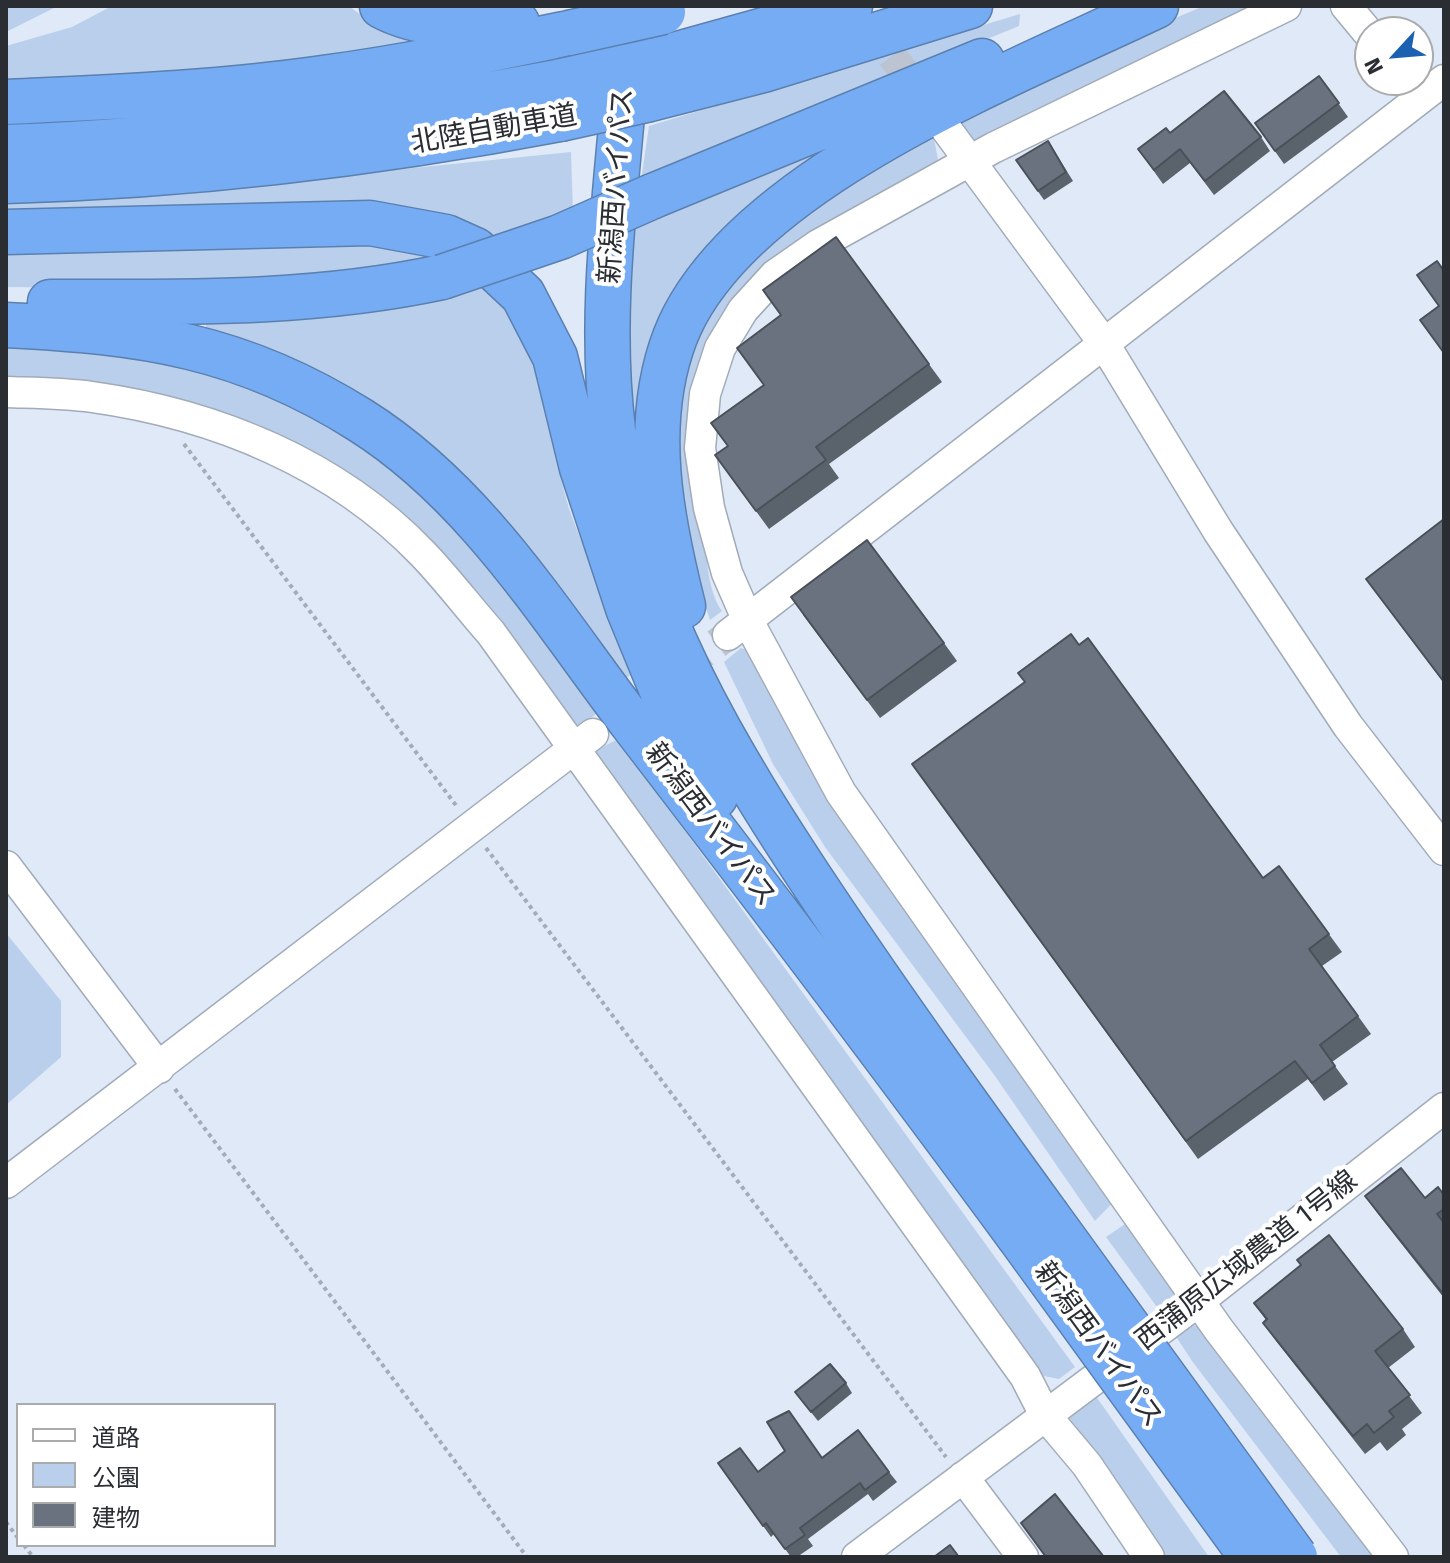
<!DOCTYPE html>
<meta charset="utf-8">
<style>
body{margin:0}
#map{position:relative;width:1450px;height:1563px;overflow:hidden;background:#dfe9f7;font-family:"Fira Sans","Noto Sans JP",sans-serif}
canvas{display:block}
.frame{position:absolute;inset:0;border:8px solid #2a2e33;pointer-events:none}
.legend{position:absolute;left:16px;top:1403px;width:260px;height:144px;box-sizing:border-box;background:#fff;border:2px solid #aaabad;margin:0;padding:10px 14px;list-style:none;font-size:24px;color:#2a2e33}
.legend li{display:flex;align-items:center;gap:16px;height:40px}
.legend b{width:40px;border:2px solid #aaabad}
.north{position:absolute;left:1354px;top:16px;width:80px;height:80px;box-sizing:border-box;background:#fff;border:2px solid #aaabad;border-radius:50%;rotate:244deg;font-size:22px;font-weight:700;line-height:32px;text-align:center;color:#2a2e33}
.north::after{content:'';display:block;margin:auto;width:28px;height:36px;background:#1c61b1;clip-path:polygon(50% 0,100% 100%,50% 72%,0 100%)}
</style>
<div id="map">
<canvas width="1450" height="1563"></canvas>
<div class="frame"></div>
<ul class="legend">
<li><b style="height:10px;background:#fff"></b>道路</li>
<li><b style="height:22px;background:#bacfeb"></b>公園</li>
<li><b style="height:22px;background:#69727e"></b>建物</li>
</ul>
<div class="north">N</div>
</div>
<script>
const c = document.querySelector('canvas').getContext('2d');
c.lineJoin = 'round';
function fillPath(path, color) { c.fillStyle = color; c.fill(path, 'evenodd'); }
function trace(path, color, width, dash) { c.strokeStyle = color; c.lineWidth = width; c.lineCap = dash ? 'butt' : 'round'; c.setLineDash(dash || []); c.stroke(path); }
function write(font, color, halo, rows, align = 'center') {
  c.font = font + ' "Fira Sans","Noto Sans JP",sans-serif'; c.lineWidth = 8; c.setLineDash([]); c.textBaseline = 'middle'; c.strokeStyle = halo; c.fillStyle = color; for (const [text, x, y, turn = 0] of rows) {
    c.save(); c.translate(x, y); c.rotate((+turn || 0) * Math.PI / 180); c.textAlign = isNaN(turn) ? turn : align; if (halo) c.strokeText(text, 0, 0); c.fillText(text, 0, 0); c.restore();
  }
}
const green = new Path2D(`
 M 6,6 L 58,6 L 6,32 Z
 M 112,6 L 349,6 L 358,13 L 420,38 L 417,47 L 234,70 L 6,83 L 6,46 L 72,27 Z
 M 1204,6 L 1282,6 L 982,148 L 951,122 L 1106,47 Z
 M 1020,14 L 1019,26 L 641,181 L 649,126 Z
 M 888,112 L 697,268 L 653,523 L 626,384 L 631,228 Z
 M 933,134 L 940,170 L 719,332 C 714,391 688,566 722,611 L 710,620 L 680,528 L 673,395 L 698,311 L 751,247 Z
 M 571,152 L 573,213 L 487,246 L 6,222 L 6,201 L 107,199 Z
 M 400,243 L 447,259 L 405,270 L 93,288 L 6,287 L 6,245 Z
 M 487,286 C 558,363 542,428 572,517 C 590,568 619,618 641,667 L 625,679 L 488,505 L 206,329 L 206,312 L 390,302 Z
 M 6,340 C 110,346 218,364 311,412 C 327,420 342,432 356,443 C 457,513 527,614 597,713 L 581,726 L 564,720 L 363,485 L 258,424 L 135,389 L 6,379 Z
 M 741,648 L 750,651 L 1119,1196 L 1095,1221 L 995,1076 L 825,847 L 773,764 L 724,662 Z
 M 618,739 L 1075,1367 L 1059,1379 L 1034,1374 L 593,762 L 595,751 Z
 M 6,933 L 61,1001 L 61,1057 L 6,1105 Z
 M 1128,1222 L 1170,1268 L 1175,1294 L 1157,1307 L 1106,1237 Z
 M 1187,1324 L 1207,1328 L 1384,1557 L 1341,1557 L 1192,1361 L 1175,1335 Z
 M 1095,1395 L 1209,1557 L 1159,1557 L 1066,1418 Z`);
const minorTunnel = new Path2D(`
 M 865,20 L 925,100
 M 608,724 L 728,635`);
const path = new Path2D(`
 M 184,444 L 458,808
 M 486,848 L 946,1457
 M 175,1089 L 527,1557
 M 6,1522 L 18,1538
 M 24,1545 L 33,1557`);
const minor = new Path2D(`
 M 1286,6 L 993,148 L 818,245 L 775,275 L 743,310 L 720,348 L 705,394 L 700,448 L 709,508 L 727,573 L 748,621 L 841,793 L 1219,1330 L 1393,1557
 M 1346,6 L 1370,35
 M 944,126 L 1103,342 L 1218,531 L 1348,726 L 1444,850
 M 6,392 C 34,393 64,393 92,397 C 214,414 336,463 423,554 C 447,579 468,607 491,633 L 1025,1376 L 1045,1415 L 1087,1465 L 1149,1557
 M 728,635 L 1444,80
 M 6,866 L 159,1068
 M 6,1183 L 593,734
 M 963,1477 L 1023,1557
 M 857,1557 L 1200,1300 L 1444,1108`);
const highway = new Path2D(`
 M 382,6 C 423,28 472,25 517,23
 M 653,61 L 850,6
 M 626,68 C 617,188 598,311 613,430 C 635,604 727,753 822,896 C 894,1004 970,1109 1046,1214
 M 650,99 L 763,70 L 970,6
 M 6,102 C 112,97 218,93 323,78 C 406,67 487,50 569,33
 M 6,147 C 194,140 377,116 562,81
 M 6,181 C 193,176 376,154 560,119
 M 653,196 L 982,61
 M 6,232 L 370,223 L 446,237 L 475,250 L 523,295 L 555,357 L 582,468 L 628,608 L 677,727 L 715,797
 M 50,302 C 182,302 312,305 442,277
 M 6,325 C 143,332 241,345 360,420 C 478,494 552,619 635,727 C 764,895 892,1064 1018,1235
 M 683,606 C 661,519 642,424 675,337 C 735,181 1012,75 1156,6`);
const highwayBridge = new Path2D(`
 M 569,33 L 663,12
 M 562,81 L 653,61
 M 560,119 L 650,99
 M 442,277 L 560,237 L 653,196
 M 1046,1214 L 1295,1557
 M 1018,1235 L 1252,1557`);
const wall = new Path2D(`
 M 1319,76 L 1348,117 L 1284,164 L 1255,123 Z
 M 1170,133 L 1261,137 L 1270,151 L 1214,195 L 1190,163 L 1163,184 L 1138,149 Z
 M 1048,141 L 1073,181 L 1044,200 L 1016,160 Z
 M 836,237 L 942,382 L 829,464 L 839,478 L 769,529 L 715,455 L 728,446 L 763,385 L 781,315 Z
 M 1444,519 L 1444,683 L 1366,579 Z
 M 803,615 L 944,643 L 957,661 L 880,718 Z
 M 912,764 L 1263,878 L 1279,866 L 1342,952 L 1322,966 L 1371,1034 L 1332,1062 L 1348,1084 L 1324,1101 L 1308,1079 L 1198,1159 Z
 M 1444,1195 L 1444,1298 L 1378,1214 L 1365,1196 L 1425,1198 Z
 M 1254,1303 L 1403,1329 L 1415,1347 L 1388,1368 L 1422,1413 L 1402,1429 L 1406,1435 L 1387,1451 L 1380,1442 L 1365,1454 L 1276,1341 L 1263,1323 L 1266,1320 Z
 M 846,1383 L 852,1393 L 818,1421 L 795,1392 Z
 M 822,1458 L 889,1472 L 897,1482 L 873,1501 L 868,1494 L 808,1539 L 813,1546 L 797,1557 L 791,1557 L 774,1534 L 771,1537 L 726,1474 L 758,1472 Z`);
const building = new Path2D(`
 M 1319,76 L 1339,103 L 1275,151 L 1255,123 Z
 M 1224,91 L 1261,137 L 1205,181 L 1180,149 L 1154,170 L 1138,149 L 1166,128 L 1170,133 Z
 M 1048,141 L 1066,172 L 1038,191 L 1016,160 Z
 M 836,237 L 929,364 L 816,447 L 826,460 L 756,511 L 715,455 L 728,446 L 711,423 L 764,385 L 737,348 L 781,315 L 763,290 Z
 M 1437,261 L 1444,271 L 1444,353 L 1420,320 L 1439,306 L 1417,275 Z
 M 1444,519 L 1444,682 L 1366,579 Z
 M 867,540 L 944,643 L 867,700 L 791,597 Z
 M 1071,634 L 1079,645 L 1088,638 L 1263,878 L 1279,866 L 1329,934 L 1309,949 L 1358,1016 L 1320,1045 L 1335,1066 L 1312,1083 L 1295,1061 L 1186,1141 L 912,764 L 1025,682 L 1018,673 Z
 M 1401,1168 L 1425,1198 L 1438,1187 L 1444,1195 L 1444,1209 L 1437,1214 L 1444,1223 L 1444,1295 L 1365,1196 Z
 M 1329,1235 L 1403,1329 L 1375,1351 L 1410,1395 L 1389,1411 L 1394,1417 L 1374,1433 L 1367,1424 L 1353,1436 L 1263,1323 L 1267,1319 L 1254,1303 L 1301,1265 L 1297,1260 Z
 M 830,1364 L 846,1383 L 811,1412 L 795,1392 Z
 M 789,1411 L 822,1458 L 858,1430 L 889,1472 L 865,1490 L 860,1483 L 800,1528 L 805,1535 L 785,1549 L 766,1523 L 763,1526 L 718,1463 L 740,1448 L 758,1472 L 785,1451 L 767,1422 Z
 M 1055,1494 L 1104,1557 L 1046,1557 L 1021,1523 Z
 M 950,1545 L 959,1557 L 934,1557 Z`);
const streetNames = [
 ["北陸自動車道",494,130,-10],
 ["新潟西バイパス",617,186,-86],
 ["新潟西バイパス",710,825,53],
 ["西蒲原広域農道 1号線",1247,1261,-38],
 ["新潟西バイパス",1098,1345,54]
];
fillPath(green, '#bacfeb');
trace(minorTunnel, '#bbc4d0', 30, [30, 15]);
trace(minor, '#a2abb8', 33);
trace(highway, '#5b80b0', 47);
trace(path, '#a4acb7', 4, [4, 4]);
trace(minor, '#fff', 30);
trace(highway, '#75acf3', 44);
trace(highwayBridge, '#5b80b0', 47, []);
trace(highwayBridge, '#75acf3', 44);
fillPath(wall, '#5a626c');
fillPath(building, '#69727e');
trace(building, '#4a5058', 2);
write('28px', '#2a2e33', '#fff', streetNames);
</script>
